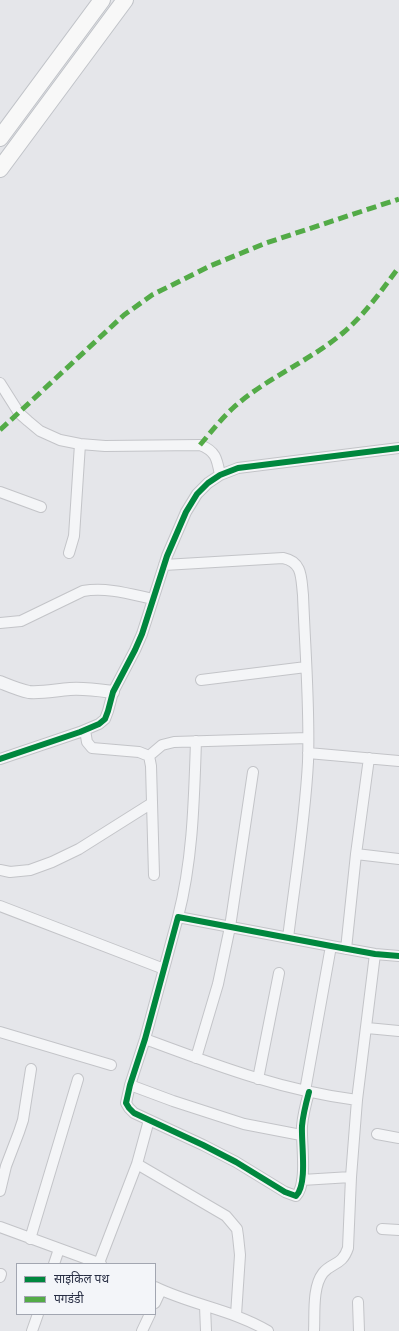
<!DOCTYPE html>
<meta charset="utf-8">
<style>
body{margin:0}
#map{position:relative;width:399px;height:1331px;overflow:hidden;background:#e5e6ea;font-family:"Golos Text","Noto Sans Devanagari",sans-serif}
canvas{display:block}
.legend{position:absolute;left:16px;top:1263px;width:140px;height:52px;box-sizing:border-box;background:#f3f5f9;border:1px solid #a2a6b1;margin:0;padding:5px 7px;list-style:none;font-size:12px;color:#292f45}
.legend li{display:flex;align-items:center;gap:8px;height:20px}
.legend b{width:20px;border:1px solid #a2a6b1}
</style>
<div id="map">
<canvas width="399" height="1331"></canvas>
<ul class="legend">
<li><b style="height:5px;background:#00873e"></b>साइकिल पथ</li>
<li><b style="height:5px;background:#53ab47"></b>पगडंडी</li>
</ul>
</div>
<script>
const c = document.querySelector('canvas').getContext('2d');
c.lineJoin = 'round';
function trace(path, color, width, dash) { c.strokeStyle = color; c.lineWidth = width; c.lineCap = dash ? 'butt' : 'round'; c.setLineDash(dash || []); c.stroke(path); }
const minor = new Path2D(`
 M 0,383 L 19,413 L 28,421 L 40,431 L 60,440 L 80,444 L 105,446 L 200,445 C 216,451 217,459 220,475
 M 0,492 L 41,507
 M 69,553 L 74,536 L 80,444
 M 164,565 L 283,558 C 303,562 301,578 303,595 C 305,650 310,707 308,762 C 305,821 295,880 288,938
 M 0,623 L 21,621 L 83,591 C 107,587 130,594 153,599
 M 201,680 L 306,667
 M 85,730 L 87,742 L 92,748 L 139,752 L 149,756 L 151,766 L 154,875
 M 308,753 L 399,761
 M 149,756 L 162,745 L 174,742 L 308,738
 M 0,759 L 80,732 L 99,724 L 105,719 L 108,711 L 113,692 L 135,650 L 142,634 L 167,556 L 186,512 L 197,494 L 208,483 L 220,475 L 238,468 L 399,448
 M 356,854 L 399,859
 M 0,870 L 10,872 L 30,870 L 52,862 L 79,849 L 152,803
 M 0,906 L 164,969
 M 178,917 C 193,859 194,800 196,741
 M 346,949 L 356,854 L 369,758
 M 367,1028 L 399,1031
 M 0,1032 L 111,1065
 M 145,1039 C 215,1065 283,1091 357,1100
 M 196,1058 L 218,984 L 230,927 L 253,772
 M 258,1079 L 279,973
 M 130,1085 L 173,1101 L 244,1124 L 301,1135
 M 305,1091 L 331,946
 M 309,1092 C 306,1103 303,1115 302,1126 C 301,1143 308,1184 296,1196 L 285,1192 L 236,1162 L 203,1145 L 134,1113 L 129,1108 L 126,1103 L 130,1085 L 145,1039 L 178,917 L 331,946 L 375,954 L 399,956
 M 377,1134 L 399,1138
 M 137,1164 L 226,1216 L 237,1229 L 238,1236 L 240,1255 L 236,1315
 M 302,1180 L 351,1177
 M 0,1191 L 6,1166 L 19,1132 L 23,1120 L 31,1069
 M 0,1227 L 101,1264
 M 382,1229 L 399,1230
 M 30,1239 L 78,1079
 M 99,1263 L 137,1164 L 149,1120
 M 54,1264 L 59,1249
 M 0,1277 L 1,1274
 M 155,1287 C 192,1305 233,1310 268,1331
 M 358,1302 L 359,1331
 M 155,1303 L 161,1290
 M 205,1306 L 206,1331
 M 32,1331 L 38,1314
 M 142,1331 L 150,1314
 M 314,1331 C 315,1315 312,1287 323,1273 C 332,1262 342,1266 348,1248 L 351,1177 L 357,1100 L 375,954`);
const tertiary = new Path2D(`
 M 0,682 C 10,686 19,690 29,692 C 43,693 56,690 70,689 C 84,688 98,690 113,692`);
const primary = new Path2D(`
 M 0,138 L 102,0
 M 0,169 L 125,0`);
const quiet = new Path2D(`
 M 0,430 L 124,315 L 152,295 L 210,266 L 266,243 L 399,199
 M 200,445 C 211,432 221,419 233,408 C 266,378 310,361 344,332 C 366,313 382,290 399,267`);
const cycleway = new Path2D(`
 M 0,759 L 80,732 L 99,724 L 105,719 L 108,711 L 113,692 L 135,650 L 142,634 L 167,556 L 186,512 L 197,494 L 208,483 L 220,475 L 238,468 L 399,448
 M 309,1092 C 306,1103 303,1115 302,1126 C 301,1143 308,1184 296,1196 L 285,1192 L 236,1162 L 203,1145 L 134,1113 L 129,1108 L 126,1103 L 130,1085 L 145,1039 L 178,917 L 331,946 L 375,954 L 399,956`);
trace(minor, '#c3c4c8', 12);
trace(tertiary, '#c3c4c8', 14);
trace(primary, '#c0c3c8', 18);
trace(minor, '#f4f5f7', 10);
trace(tertiary, '#f4f5f7', 12);
trace(primary, '#f8f8f8', 16);
trace(quiet, '#53ab47', 5, [10, 5]);
trace(cycleway, '#00873e', 6);
</script>
